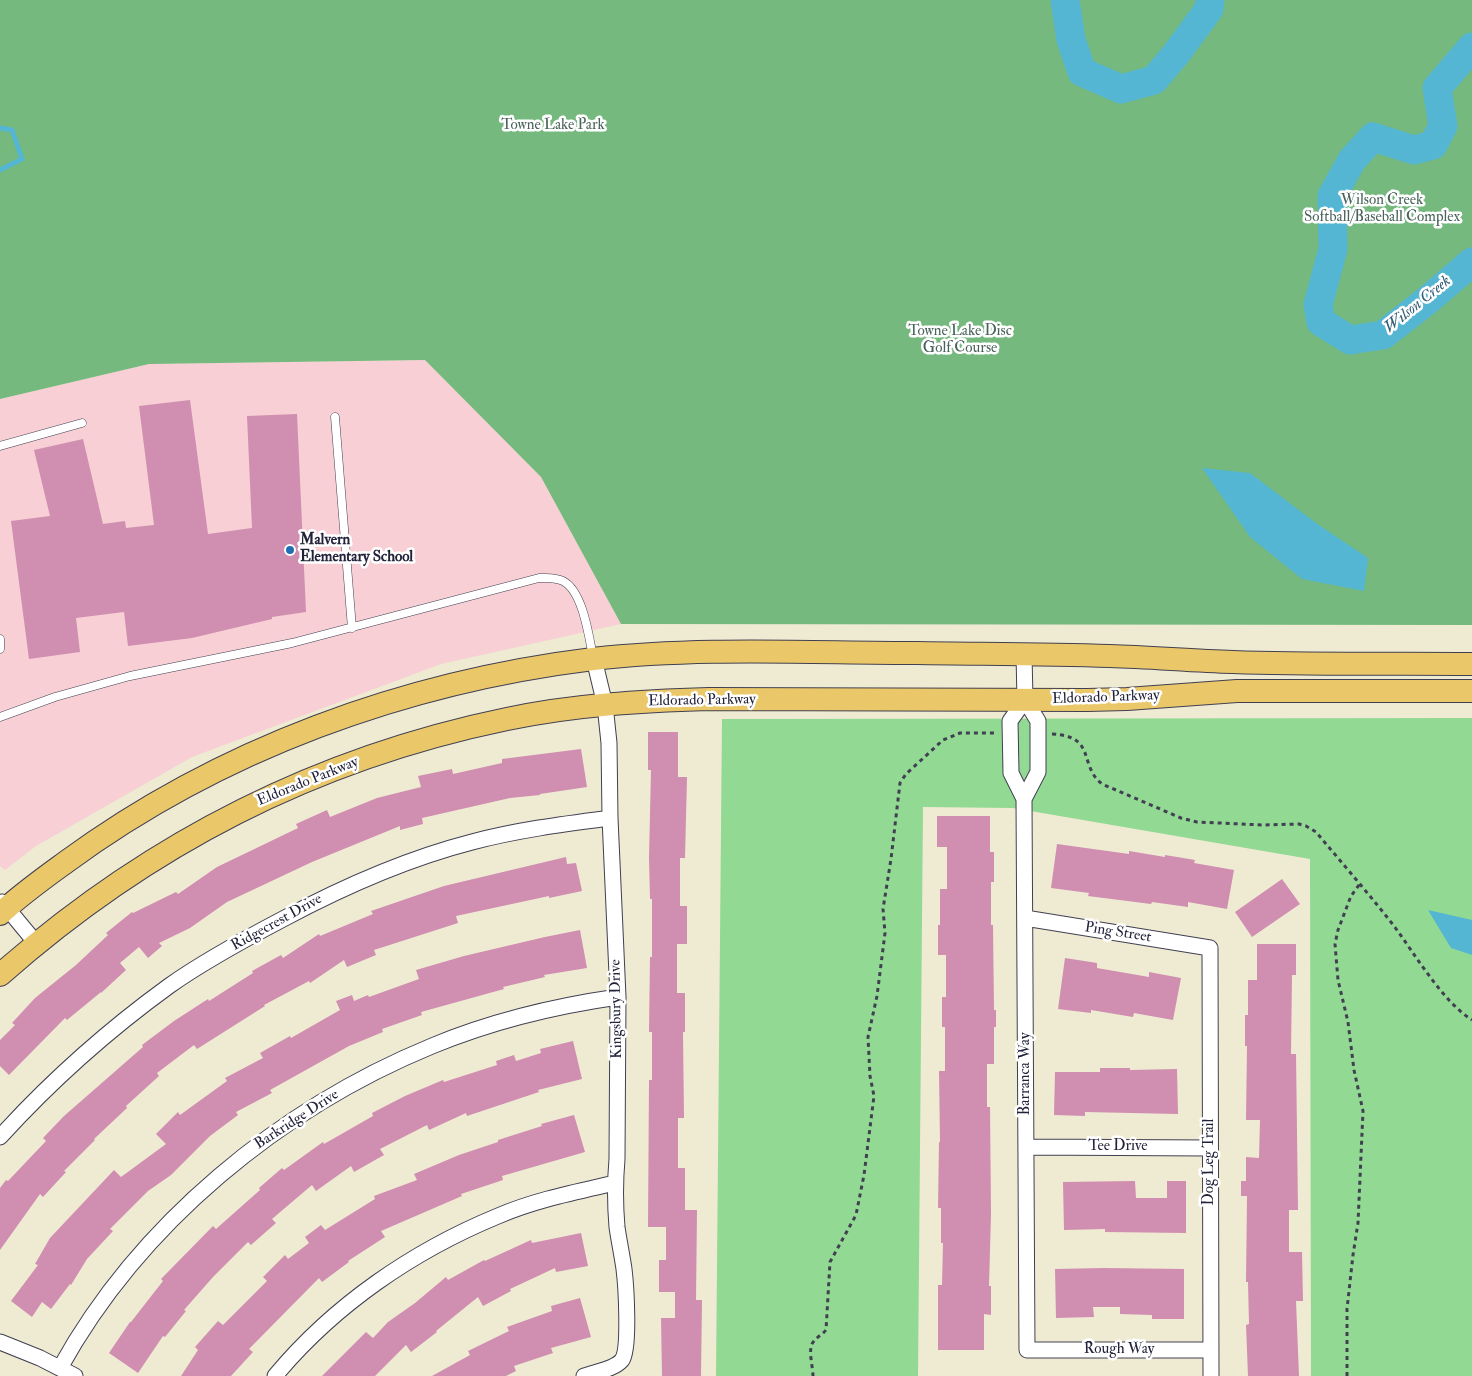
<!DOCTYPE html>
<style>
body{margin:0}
canvas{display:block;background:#efead2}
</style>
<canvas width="1472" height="1376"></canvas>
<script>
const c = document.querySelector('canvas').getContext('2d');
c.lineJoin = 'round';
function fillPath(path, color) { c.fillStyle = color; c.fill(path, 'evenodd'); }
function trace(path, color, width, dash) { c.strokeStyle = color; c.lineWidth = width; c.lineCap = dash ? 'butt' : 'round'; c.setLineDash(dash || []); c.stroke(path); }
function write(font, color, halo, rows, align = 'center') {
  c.font = font + ' "IM FELL Double Pica",serif'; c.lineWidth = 5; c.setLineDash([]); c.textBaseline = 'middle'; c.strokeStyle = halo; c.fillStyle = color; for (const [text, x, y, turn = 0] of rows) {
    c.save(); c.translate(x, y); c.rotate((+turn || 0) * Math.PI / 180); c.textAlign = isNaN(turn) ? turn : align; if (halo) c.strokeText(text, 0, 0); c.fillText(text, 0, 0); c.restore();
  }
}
const built = new Path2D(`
 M 425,360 L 541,477 L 621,624 L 441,664 L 192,757 L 36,846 L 5,870 L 0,866 L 0,399 L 149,364 Z`);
const green = new Path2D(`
 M 1472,718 L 1472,1376 L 1311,1376 L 1310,859 L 1013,808 L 923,807 L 918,1376 L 716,1376 L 722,719 Z`);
const forest = new Path2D(`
 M 0,0 L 1472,0 L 1472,625 L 621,624 L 541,477 L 425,360 L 149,364 L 0,399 Z`);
const water = new Path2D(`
 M 1202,468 L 1250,473 L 1316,523 L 1368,558 L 1364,591 L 1302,579 L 1250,537 Z
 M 1428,910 L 1472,920 L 1472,955 L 1451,948 Z`);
const stream = new Path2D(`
 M 0,128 L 12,130 L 22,159 L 0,170`);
const river = new Path2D(`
 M 1065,0 L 1071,40 L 1082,72 L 1121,89 L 1154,80 L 1176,54 L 1209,9 L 1210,0
 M 1472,47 L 1437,88 L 1443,126 L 1433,145 L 1414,150 L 1373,137 L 1352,160 L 1332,196 L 1333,249 L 1318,305 L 1321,322 L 1350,340 L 1383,335 L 1429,299 L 1472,262`);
const building = new Path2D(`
 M 190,400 L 208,534 L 252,528 L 247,416 L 297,414 L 306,612 L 272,617 L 272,619 L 192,638 L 128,646 L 124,612 L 76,618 L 80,652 L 29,659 L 11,521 L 50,516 L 34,450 L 83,439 L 103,524 L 125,521 L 126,528 L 154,525 L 139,406 Z
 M 648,732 L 678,732 L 678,777 L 687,777 L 685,858 L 680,858 L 680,906 L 687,906 L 687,944 L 677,944 L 677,993 L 685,993 L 685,1032 L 683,1032 L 684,1118 L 678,1118 L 678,1168 L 685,1168 L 685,1210 L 697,1210 L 696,1300 L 702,1300 L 701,1376 L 662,1376 L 661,1318 L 675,1318 L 675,1292 L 659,1292 L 659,1260 L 666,1260 L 666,1227 L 648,1227 L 649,1080 L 652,1080 L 652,1032 L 649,1032 L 650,957 L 652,957 L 652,899 L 650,899 L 649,858 L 651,770 L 648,770 Z
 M 581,749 L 587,787 L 540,794 L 540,795 L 510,798 L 422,818 L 423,824 L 400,830 L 400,826 L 312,862 L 227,902 L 190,928 L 159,943 L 162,946 L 148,958 L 139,947 L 120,963 L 126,970 L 101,993 L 101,992 L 67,1020 L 65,1018 L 9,1075 L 0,1066 L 0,1040 L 15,1025 L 12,1023 L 35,998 L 76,965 L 108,935 L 106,933 L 132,912 L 133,913 L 176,892 L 178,894 L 217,867 L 298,828 L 296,824 L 327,810 L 330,817 L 377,798 L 421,787 L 418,776 L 452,769 L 453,774 L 502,763 L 502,759 Z
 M 937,816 L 990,816 L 990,852 L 994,852 L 994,882 L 991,882 L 991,925 L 993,925 L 994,1010 L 996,1010 L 996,1027 L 994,1027 L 994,1064 L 987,1064 L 987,1107 L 990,1107 L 991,1214 L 989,1286 L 991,1286 L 991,1315 L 984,1314 L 984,1350 L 938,1350 L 938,1285 L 942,1285 L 943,1243 L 941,1243 L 941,1208 L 938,1208 L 939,1142 L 940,1142 L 939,1071 L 945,1071 L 945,1027 L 942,1027 L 942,997 L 946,997 L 946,955 L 938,955 L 938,925 L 940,925 L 940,889 L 947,889 L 947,847 L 937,847 Z
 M 1057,844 L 1129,854 L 1129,851 L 1165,857 L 1165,855 L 1195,860 L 1194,863 L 1234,870 L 1227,909 L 1188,902 L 1188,907 L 1152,902 L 1151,904 L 1088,896 L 1089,893 L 1051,888 Z
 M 566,857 L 567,864 L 576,863 L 582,891 L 549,898 L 549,896 L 456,916 L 458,923 L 374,950 L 376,955 L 347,967 L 344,960 L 310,983 L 309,981 L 264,1005 L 265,1006 L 197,1049 L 194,1045 L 157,1073 L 159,1076 L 126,1106 L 127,1108 L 94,1139 L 95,1140 L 64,1171 L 66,1172 L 43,1197 L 40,1194 L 0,1250 L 0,1188 L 6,1180 L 8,1181 L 46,1141 L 43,1138 L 64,1116 L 143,1047 L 142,1045 L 174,1021 L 208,999 L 209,1001 L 253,973 L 252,971 L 281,955 L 283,958 L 319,934 L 320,936 L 373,914 L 371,911 L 444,886 Z
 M 1282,879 L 1300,904 L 1252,937 L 1235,912 Z
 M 580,930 L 587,968 L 544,975 L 545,977 L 503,987 L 504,989 L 421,1012 L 422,1015 L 382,1029 L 383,1032 L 349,1046 L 270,1090 L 272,1093 L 236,1112 L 238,1115 L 210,1136 L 171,1175 L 148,1191 L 110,1229 L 113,1231 L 87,1259 L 71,1285 L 70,1284 L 51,1309 L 42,1302 L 32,1317 L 11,1301 L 38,1265 L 35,1264 L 50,1238 L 114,1170 L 121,1177 L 166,1144 L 156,1134 L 178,1112 L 180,1115 L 227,1081 L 225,1078 L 263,1058 L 260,1053 L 290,1036 L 291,1038 L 340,1010 L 336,1001 L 352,995 L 354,1001 L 368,995 L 369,997 L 419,979 L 416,970 L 464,956 L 545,937 Z
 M 1257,944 L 1296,944 L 1296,975 L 1292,975 L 1291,1054 L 1296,1054 L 1298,1210 L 1289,1210 L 1289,1252 L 1302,1252 L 1303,1301 L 1296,1301 L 1299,1376 L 1248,1376 L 1246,1325 L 1249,1324 L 1248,1282 L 1246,1282 L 1247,1196 L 1241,1196 L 1241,1181 L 1246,1181 L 1246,1157 L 1259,1158 L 1260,1120 L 1246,1120 L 1247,1046 L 1245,1046 L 1245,1015 L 1248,1015 L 1248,980 L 1257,980 Z
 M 1065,958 L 1097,963 L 1097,968 L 1149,977 L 1149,972 L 1181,978 L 1173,1020 L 1134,1013 L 1133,1017 L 1091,1010 L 1091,1013 L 1058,1009 Z
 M 573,1041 L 582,1079 L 538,1090 L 539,1092 L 467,1116 L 466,1113 L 429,1130 L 427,1125 L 380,1149 L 384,1155 L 354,1172 L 351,1166 L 316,1191 L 312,1185 L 272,1219 L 276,1223 L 251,1245 L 248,1242 L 213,1277 L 184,1310 L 186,1311 L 165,1337 L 163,1336 L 138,1373 L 109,1353 L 130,1322 L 131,1322 L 163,1281 L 161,1279 L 213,1226 L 216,1229 L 260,1190 L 259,1188 L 282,1168 L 284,1170 L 323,1142 L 324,1144 L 373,1116 L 372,1113 L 405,1096 L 443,1080 L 444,1082 L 497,1065 L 496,1061 L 514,1055 L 516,1061 L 541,1053 L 540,1049 Z
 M 1100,1068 L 1130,1068 L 1130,1070 L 1177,1069 L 1178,1114 L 1085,1112 L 1085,1116 L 1054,1115 L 1055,1072 L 1100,1072 Z
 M 574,1115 L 585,1152 L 502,1176 L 503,1180 L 461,1194 L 462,1196 L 381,1231 L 385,1237 L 348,1261 L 349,1262 L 322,1282 L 319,1278 L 249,1349 L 253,1352 L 231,1376 L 181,1376 L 198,1350 L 195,1347 L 218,1321 L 223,1325 L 267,1281 L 263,1277 L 285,1255 L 288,1259 L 309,1243 L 305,1237 L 321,1225 L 325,1230 L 375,1199 L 374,1196 L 417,1180 L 414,1174 L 459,1155 L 498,1142 L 498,1140 L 542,1126 L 541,1124 Z
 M 1135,1181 L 1136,1198 L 1167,1198 L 1167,1181 L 1186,1181 L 1186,1233 L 1105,1232 L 1105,1229 L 1064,1230 L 1063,1182 Z
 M 581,1233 L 588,1266 L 556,1272 L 555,1268 L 510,1289 L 511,1291 L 483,1306 L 478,1297 L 436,1331 L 437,1332 L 411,1352 L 406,1345 L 375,1376 L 322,1376 L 366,1332 L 373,1338 L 388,1322 L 415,1303 L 446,1277 L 448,1280 L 484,1260 L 485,1261 L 531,1240 L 532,1243 Z
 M 1103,1268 L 1184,1269 L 1184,1319 L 1152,1319 L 1152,1315 L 1120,1314 L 1120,1307 L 1093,1307 L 1094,1317 L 1056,1318 L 1055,1269 Z
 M 580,1298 L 591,1337 L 551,1348 L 553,1353 L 514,1366 L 516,1371 L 506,1376 L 432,1376 L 470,1355 L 468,1351 L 509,1331 L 507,1327 L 552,1311 L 551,1306 Z`);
const path = new Path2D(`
 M 1052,734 C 1097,736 1078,765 1102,784 L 1181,818 L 1197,822 L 1263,825 L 1299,824 L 1306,826 L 1316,832 C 1342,863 1369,894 1394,926 C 1415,954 1442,1001 1472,1020
 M 813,1376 C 813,1366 807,1348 814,1341 C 818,1336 822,1335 826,1330 L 830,1262 L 856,1215 L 864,1175 L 874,1096 L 870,1076 L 868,1037 L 877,996 L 885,933 L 883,909 L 891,859 L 900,783 L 906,774 L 943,740 L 960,733 L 995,733
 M 1347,1376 L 1347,1309 L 1353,1255 L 1358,1223 L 1363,1111 L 1354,1070 L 1348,1022 L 1338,980 L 1335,944 L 1338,930 L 1351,896 L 1359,885`);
const service = new Path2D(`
 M 335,417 L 352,628
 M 0,446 L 82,423
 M 0,639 L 0,649
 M 0,717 L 55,697 L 130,676 L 292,643 L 539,578 C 547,578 555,577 563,581 C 583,591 589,637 593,657`);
const minor = new Path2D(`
 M 1025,700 L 1010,721 L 1011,773 L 1024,799 L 1027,1350 L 1211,1350
 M 1024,799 L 1038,772 L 1038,721 L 1025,700 L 1024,654
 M 2,902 L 36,943
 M 1025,918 L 1210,948 L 1211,1376
 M 0,1137 C 51,1081 107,1031 169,986 C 204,961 245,939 283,919 C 343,887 406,859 472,842 C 517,830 564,824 610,818
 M 1026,1147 L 1210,1148
 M 0,1342 L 40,1358 L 75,1376
 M 60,1368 C 140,1223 281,1108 432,1046 C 492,1021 555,1006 618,997
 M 275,1376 C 334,1305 413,1251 498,1216 C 535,1200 576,1192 615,1183
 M 584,1376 C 595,1372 615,1369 622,1360 C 630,1349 626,1285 624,1269 C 622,1255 619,1241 617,1227 C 615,1204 615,1182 617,1159 L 618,997 L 610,818 L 609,743 L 605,705 L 594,659`);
const primary = new Path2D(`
 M 0,914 C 20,895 44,878 66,862 C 220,749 405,682 593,659 C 698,647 811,653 917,653 C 981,654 1045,654 1110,656 C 1151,657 1192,661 1233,662 C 1313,665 1392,663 1472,664
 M 0,975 C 147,845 313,759 507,719 C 573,705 641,701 709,699 L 1087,700 L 1127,699 L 1237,691 L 1472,691`);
const markers = [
 [290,550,5,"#1f6fb2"]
];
const parkNames = [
 ["Towne Lake Park",553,126],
 ["Wilson Creek",1382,201],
 ["Softball/Baseball Complex",1382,218],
 ["Towne Lake Disc",960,332],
 ["Golf Course",960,349]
];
const poiNames = [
 ["Malvern",300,541],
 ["Elementary School",300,558]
];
const streetNames = [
 ["Eldorado Parkway",1106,698,-2],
 ["Eldorado Parkway",702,701,-1],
 ["Eldorado Parkway",308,782,-22],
 ["Ridgecrest Drive",277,923,-29],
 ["Ping Street",1118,933,9],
 ["Kingsbury Drive",617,1009,-91],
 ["Barranca Way",1026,1074,-90],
 ["Barkridge Drive",297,1120,-33],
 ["Tee Drive",1118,1147],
 ["Dog Leg Trail",1210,1162,-90],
 ["Rough Way",1119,1350]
];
const waterNames = [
 ["Wilson Creek",1418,305,-39]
];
fillPath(built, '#f7cfd5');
fillPath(green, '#92d994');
fillPath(forest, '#75b97e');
fillPath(water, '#54b6d2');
trace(stream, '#54b6d2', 5);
trace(river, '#54b6d2', 29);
fillPath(building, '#d08eb1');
trace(service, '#414052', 9);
trace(minor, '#414052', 17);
trace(primary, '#414052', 24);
trace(path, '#414052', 3, [4, 4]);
trace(service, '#fff', 8);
trace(minor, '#fff', 15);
trace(primary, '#eac769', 22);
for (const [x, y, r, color] of markers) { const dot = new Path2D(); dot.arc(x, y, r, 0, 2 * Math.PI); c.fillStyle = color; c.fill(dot); trace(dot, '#fff', 2); }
write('15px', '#49625a', '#fff', parkNames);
write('bold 15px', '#22223b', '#fff', poiNames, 'left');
write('15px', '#22223b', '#fff', streetNames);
write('italic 16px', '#365d77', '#fff', waterNames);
</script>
